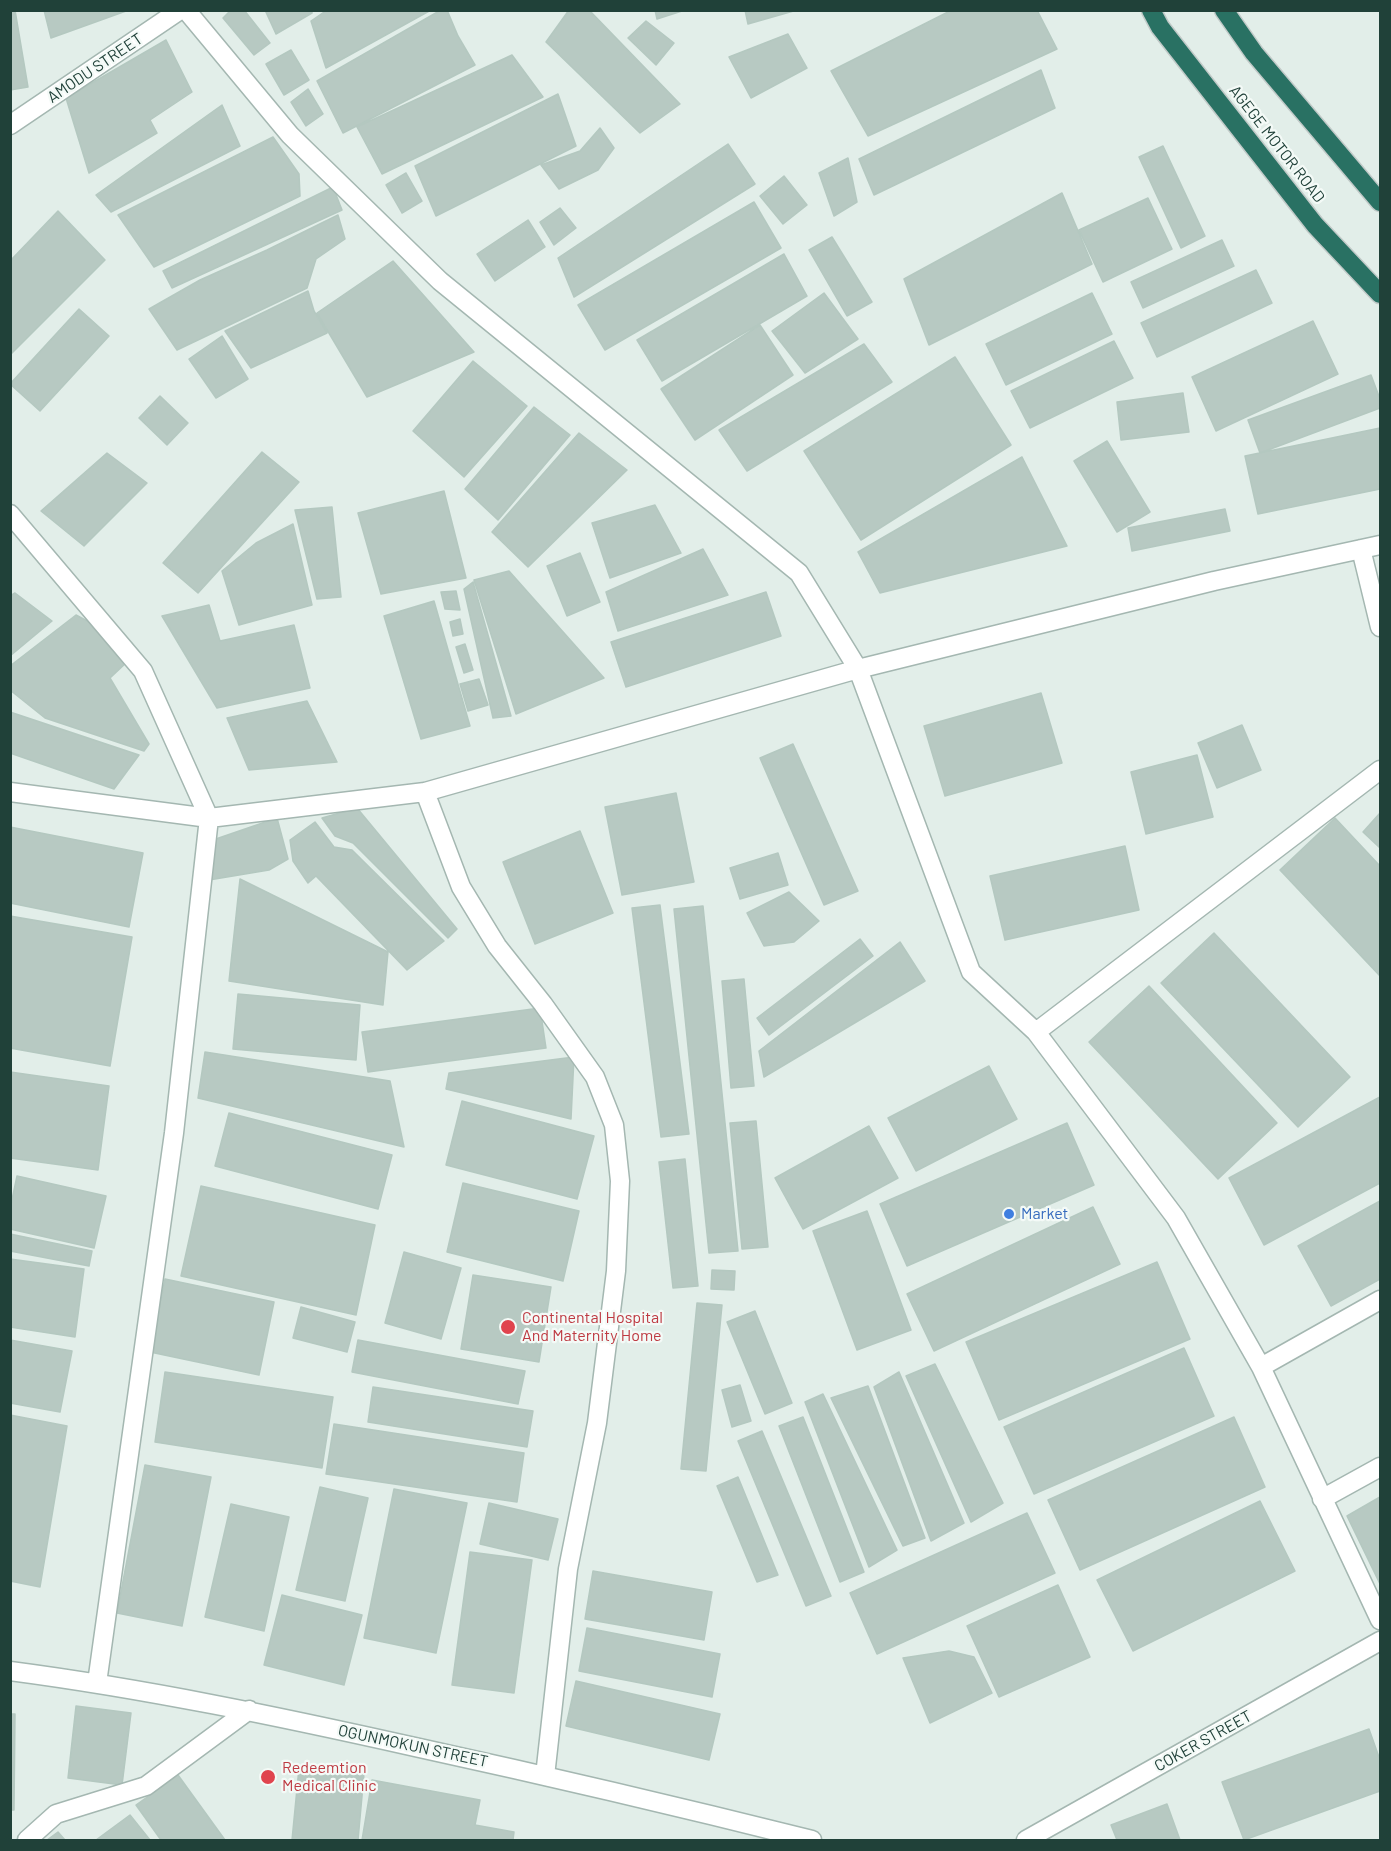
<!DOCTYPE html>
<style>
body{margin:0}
#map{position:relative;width:1391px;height:1851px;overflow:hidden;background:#e2eee9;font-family:Barlow,sans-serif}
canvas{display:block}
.frame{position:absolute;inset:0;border:12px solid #204139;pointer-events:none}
</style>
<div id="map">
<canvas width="1391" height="1851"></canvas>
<div class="frame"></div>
</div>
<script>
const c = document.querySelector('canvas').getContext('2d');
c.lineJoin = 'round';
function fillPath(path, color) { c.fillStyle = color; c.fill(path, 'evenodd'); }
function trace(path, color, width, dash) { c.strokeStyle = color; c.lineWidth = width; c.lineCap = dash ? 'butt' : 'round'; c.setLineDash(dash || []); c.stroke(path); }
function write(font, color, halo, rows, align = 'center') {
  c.font = font + ' Barlow,sans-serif'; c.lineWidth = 4.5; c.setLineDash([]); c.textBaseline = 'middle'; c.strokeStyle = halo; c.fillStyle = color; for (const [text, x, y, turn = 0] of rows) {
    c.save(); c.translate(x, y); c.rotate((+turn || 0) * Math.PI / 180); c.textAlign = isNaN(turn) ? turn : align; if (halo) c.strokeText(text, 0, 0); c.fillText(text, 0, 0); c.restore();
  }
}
const building = new Path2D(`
 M 10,10 L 15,10 L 28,87 L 10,90 Z
 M 44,10 L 126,10 L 126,11 L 51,38 Z
 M 231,10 L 244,10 L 270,43 L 254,55 L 223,18 Z
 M 265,10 L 312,10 L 312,13 L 276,34 Z
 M 327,10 L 431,10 L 326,68 L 311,21 Z
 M 441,10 L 447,10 L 458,36 L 475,65 L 343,133 L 317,81 Z
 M 569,10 L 589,10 L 680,104 L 640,133 L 546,42 Z
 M 655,10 L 685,10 L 657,19 Z
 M 745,10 L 797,10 L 748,24 Z
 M 952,10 L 1037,10 L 1057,49 L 868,136 L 831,71 Z
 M 646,21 L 674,43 L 656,65 L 628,38 Z
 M 788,34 L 807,68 L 751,98 L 729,57 Z
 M 166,40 L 192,92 L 150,120 L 157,133 L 89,173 L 66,98 Z
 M 291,50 L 309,80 L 284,95 L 266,64 Z
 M 512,55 L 543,97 L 382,174 L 357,127 Z
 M 1041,70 L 1055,108 L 874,195 L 859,159 Z
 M 308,89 L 323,114 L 306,126 L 291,102 Z
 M 558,94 L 576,146 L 436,216 L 415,166 Z
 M 222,105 L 240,146 L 111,212 L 96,195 Z
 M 600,128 L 614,148 L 598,170 L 559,189 L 541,165 L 580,151 Z
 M 273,137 L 299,174 L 300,196 L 154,267 L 118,215 Z
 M 728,144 L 755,184 L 574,297 L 558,258 Z
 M 1163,146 L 1205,236 L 1181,248 L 1139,157 Z
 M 848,158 L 857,202 L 834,216 L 819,173 Z
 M 406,173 L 422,201 L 402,213 L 386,185 Z
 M 784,176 L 807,205 L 783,224 L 760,196 Z
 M 333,187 L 342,210 L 172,288 L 163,271 Z
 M 1062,193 L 1092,264 L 929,345 L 904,279 Z
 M 1148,198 L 1172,249 L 1103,282 L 1079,230 Z
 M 754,202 L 781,248 L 605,350 L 578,305 Z
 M 560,208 L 576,228 L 554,245 L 540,222 Z
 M 58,211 L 105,260 L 10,355 L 10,261 Z
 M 338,215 L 345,239 L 316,259 L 307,288 L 177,350 L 149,309 L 200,280 L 267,250 Z
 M 528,220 L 545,247 L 495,281 L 477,254 Z
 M 832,237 L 872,302 L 847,316 L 809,250 Z
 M 1222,240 L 1234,266 L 1143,308 L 1131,282 Z
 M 784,254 L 807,296 L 662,381 L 637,340 Z
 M 393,261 L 474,352 L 367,397 L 317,313 Z
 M 1256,270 L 1272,303 L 1157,357 L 1141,323 Z
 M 308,291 L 314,311 L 327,333 L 251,368 L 225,331 Z
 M 824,293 L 858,339 L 805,373 L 772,331 Z
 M 1092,293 L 1112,334 L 1006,385 L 986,344 Z
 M 79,309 L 109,336 L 40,411 L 10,384 Z
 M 1313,321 L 1338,374 L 1216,431 L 1192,377 Z
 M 760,325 L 793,375 L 695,440 L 661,389 Z
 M 222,336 L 248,379 L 216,398 L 189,359 Z
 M 1114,341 L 1133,378 L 1030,428 L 1011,391 Z
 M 864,344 L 892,382 L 747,471 L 719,430 Z
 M 955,357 L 1011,445 L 861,540 L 804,451 Z
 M 473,361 L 527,406 L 464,477 L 413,431 Z
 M 1371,375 L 1380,399 L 1380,408 L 1260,453 L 1248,420 Z
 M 1183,393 L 1189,432 L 1121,440 L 1117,402 Z
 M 160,396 L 188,423 L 167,445 L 139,418 Z
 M 534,407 L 570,435 L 498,520 L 465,489 Z
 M 1380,428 L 1380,489 L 1258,514 L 1245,456 Z
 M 579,433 L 627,470 L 528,567 L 492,532 Z
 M 1107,441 L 1150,512 L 1117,532 L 1074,461 Z
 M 262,452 L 299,482 L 198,593 L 163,563 Z
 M 107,453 L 147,483 L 84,546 L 41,511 Z
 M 1022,457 L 1067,546 L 880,593 L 858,552 Z
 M 444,491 L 466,578 L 381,594 L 358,513 Z
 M 655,505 L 681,553 L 610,578 L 592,523 Z
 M 332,507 L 341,597 L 317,599 L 295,510 Z
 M 1225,509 L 1230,531 L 1132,551 L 1128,528 Z
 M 293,524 L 312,605 L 239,625 L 222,571 L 256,543 Z
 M 703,549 L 728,595 L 618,631 L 606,592 Z
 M 580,553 L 600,602 L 567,616 L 547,566 Z
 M 509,571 L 604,678 L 516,714 L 474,580 Z
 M 473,582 L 511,716 L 493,718 L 464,589 Z
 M 456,591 L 460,610 L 445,609 L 441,592 Z
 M 766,592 L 781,636 L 626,687 L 611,642 Z
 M 15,593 L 52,621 L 10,656 L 10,596 Z
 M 434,601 L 470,726 L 421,739 L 384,616 Z
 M 209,605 L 220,641 L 294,625 L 310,688 L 217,708 L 162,616 Z
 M 76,615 L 106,631 L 127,662 L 110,678 L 149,744 L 144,751 L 45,718 L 10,690 L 10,666 Z
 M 460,619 L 463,634 L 453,636 L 450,622 Z
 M 465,644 L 473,670 L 464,673 L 456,647 Z
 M 479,679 L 488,705 L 468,711 L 460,684 Z
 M 1041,693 L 1062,763 L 945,796 L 924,726 Z
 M 307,701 L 337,762 L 249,770 L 227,718 Z
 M 10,712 L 139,755 L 114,789 L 10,753 Z
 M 1242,725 L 1261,770 L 1217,788 L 1198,743 Z
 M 793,744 L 858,891 L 824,905 L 760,758 Z
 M 1197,755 L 1213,817 L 1146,834 L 1131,772 Z
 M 676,793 L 694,882 L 622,895 L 605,807 Z
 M 357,808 L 457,929 L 448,938 L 353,843 L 335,836 L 322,818 Z
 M 1380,813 L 1380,848 L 1363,832 Z
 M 277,818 L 288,859 L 269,870 L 203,881 L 210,841 Z
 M 1335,818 L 1380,866 L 1380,976 L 1280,870 Z
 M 315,822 L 334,847 L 352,850 L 444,941 L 407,970 L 316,876 L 308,883 L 293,861 L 290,840 Z
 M 10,827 L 143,853 L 129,927 L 10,903 Z
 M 580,831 L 613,913 L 535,944 L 503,862 Z
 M 1125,846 L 1139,910 L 1005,940 L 990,876 Z
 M 778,853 L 788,885 L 740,899 L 730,868 Z
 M 240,879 L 388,952 L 383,1005 L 229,981 Z
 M 789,892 L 819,921 L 794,942 L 764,946 L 747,913 Z
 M 660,905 L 689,1134 L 661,1137 L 632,908 Z
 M 703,906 L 738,1251 L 709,1253 L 674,909 Z
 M 10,916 L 132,937 L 110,1066 L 10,1048 Z
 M 1214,933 L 1350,1077 L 1298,1127 L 1161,983 Z
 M 860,939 L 873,956 L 769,1035 L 757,1018 Z
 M 900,942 L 925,981 L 764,1077 L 759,1051 Z
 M 744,979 L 754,1086 L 731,1088 L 722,981 Z
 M 1149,986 L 1277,1123 L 1218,1179 L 1089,1042 Z
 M 238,994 L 360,1005 L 356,1060 L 233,1049 Z
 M 540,1008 L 546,1048 L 368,1072 L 362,1032 Z
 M 205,1052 L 390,1081 L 404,1147 L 198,1098 Z
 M 574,1057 L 571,1119 L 446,1089 L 449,1073 Z
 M 989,1066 L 1017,1119 L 916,1171 L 888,1118 Z
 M 10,1072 L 109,1086 L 98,1170 L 10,1158 Z
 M 1380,1097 L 1380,1183 L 1264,1245 L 1229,1178 Z
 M 462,1101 L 594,1136 L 577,1199 L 446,1165 Z
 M 229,1113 L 392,1155 L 378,1209 L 215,1166 Z
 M 756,1121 L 768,1247 L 742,1249 L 730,1123 Z
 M 1067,1123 L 1094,1185 L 907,1266 L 880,1204 Z
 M 869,1126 L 898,1178 L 803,1229 L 775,1178 Z
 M 685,1159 L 698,1286 L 673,1288 L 659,1162 Z
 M 17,1176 L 106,1196 L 94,1248 L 10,1229 L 10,1209 Z
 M 463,1183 L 579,1211 L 563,1281 L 447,1252 Z
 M 201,1186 L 375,1225 L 356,1315 L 181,1276 Z
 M 1380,1201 L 1380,1279 L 1331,1306 L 1298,1246 Z
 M 1093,1207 L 1120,1264 L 934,1351 L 907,1294 Z
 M 867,1211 L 911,1330 L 857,1350 L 813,1231 Z
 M 10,1234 L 92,1251 L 89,1266 L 10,1251 Z
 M 404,1252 L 461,1268 L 441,1339 L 385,1323 Z
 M 10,1259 L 84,1269 L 75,1337 L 10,1327 Z
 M 1157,1262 L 1190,1339 L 999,1420 L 966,1342 Z
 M 712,1270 L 735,1271 L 734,1290 L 711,1289 Z
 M 473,1275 L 551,1287 L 539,1362 L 461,1349 Z
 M 165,1279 L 274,1302 L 259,1375 L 150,1352 Z
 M 697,1303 L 722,1305 L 706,1471 L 681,1469 Z
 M 301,1307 L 355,1322 L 347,1352 L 293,1338 Z
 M 755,1311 L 792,1403 L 765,1414 L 727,1322 Z
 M 10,1340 L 72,1351 L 60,1412 L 10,1403 Z
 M 358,1340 L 525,1371 L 518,1404 L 352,1372 Z
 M 1184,1348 L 1214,1416 L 1034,1494 L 1004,1427 Z
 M 935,1364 L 1003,1503 L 971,1522 L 906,1376 Z
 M 165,1372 L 333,1397 L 322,1468 L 155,1442 Z
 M 899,1372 L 964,1523 L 931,1541 L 874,1387 Z
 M 740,1385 L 751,1421 L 732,1427 L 722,1390 Z
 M 868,1386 L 925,1538 L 903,1546 L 831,1398 Z
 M 373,1387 L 533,1411 L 527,1447 L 368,1422 Z
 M 823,1394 L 897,1550 L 869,1567 L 805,1402 Z
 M 10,1415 L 67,1426 L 40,1587 L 10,1581 Z
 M 803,1417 L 864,1572 L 840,1582 L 779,1426 Z
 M 1234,1417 L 1265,1487 L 1080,1570 L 1048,1500 Z
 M 334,1424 L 524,1453 L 517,1502 L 326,1474 Z
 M 762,1431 L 831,1596 L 806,1606 L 738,1441 Z
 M 145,1465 L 211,1477 L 182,1626 L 117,1613 Z
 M 738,1477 L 778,1575 L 757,1582 L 717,1486 Z
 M 320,1487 L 368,1498 L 345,1601 L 296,1590 Z
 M 394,1489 L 467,1503 L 436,1653 L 364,1638 Z
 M 1380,1497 L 1380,1584 L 1347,1516 Z
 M 1260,1501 L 1295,1571 L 1133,1651 L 1097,1580 Z
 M 489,1503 L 558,1519 L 548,1560 L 480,1544 Z
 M 231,1504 L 289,1517 L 264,1631 L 205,1617 Z
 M 1027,1513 L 1055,1573 L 877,1654 L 850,1593 Z
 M 470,1552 L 532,1560 L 514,1693 L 452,1685 Z
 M 593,1571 L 712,1592 L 704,1640 L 585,1619 Z
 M 1058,1585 L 1090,1657 L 999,1697 L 967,1626 Z
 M 282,1595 L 362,1615 L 344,1685 L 264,1665 Z
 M 587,1628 L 720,1654 L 712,1697 L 579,1671 Z
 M 949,1651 L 974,1657 L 992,1693 L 930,1723 L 903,1658 Z
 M 576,1681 L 720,1714 L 709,1760 L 566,1726 Z
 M 76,1706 L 131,1713 L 122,1785 L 68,1778 Z
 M 10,1714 L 15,1714 L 14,1810 L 10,1810 Z
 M 1369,1729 L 1380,1760 L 1380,1791 L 1244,1840 L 1222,1782 Z
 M 299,1768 L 364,1774 L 358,1840 L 292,1840 Z
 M 178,1775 L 225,1840 L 161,1840 L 136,1805 Z
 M 372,1780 L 480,1800 L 475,1825 L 514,1832 L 513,1840 L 362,1840 Z
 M 1167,1804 L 1180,1840 L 1117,1840 L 1111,1825 Z
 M 130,1815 L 150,1840 L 96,1840 Z
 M 58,1832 L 65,1840 L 47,1840 Z`);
const minor = new Path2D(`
 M 186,10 L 290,135 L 440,281 L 799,573 L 858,669 L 971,972 L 1036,1032 L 1176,1218 L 1261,1367 L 1380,1620
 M 10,125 L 180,10
 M 10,514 L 143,671 L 209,818 L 174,1133 L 97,1683
 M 1361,549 L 1380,627
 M 10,792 L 209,818 L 425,792 L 858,669 L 1214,581 L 1380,545
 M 425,792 L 461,887 L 497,946 L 543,1004 L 595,1077 L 614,1125 L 620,1181 L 616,1271 L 597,1423 L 568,1569 L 545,1776
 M 1036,1032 L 1380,770
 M 1261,1367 L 1380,1300
 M 1322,1499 L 1380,1467
 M 10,1671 C 147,1689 281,1717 415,1747 C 548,1776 680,1807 812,1840
 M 27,1840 L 56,1814 L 146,1786 L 249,1710
 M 1026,1840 L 1380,1641`);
const highway = new Path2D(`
 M 1151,10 L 1160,27 L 1315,225 L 1380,294
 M 1224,10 L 1254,53 L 1380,202`);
const markers = [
 [1009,1214,6,"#3f7fe0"],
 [508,1327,8,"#e0444e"],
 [268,1777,8,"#e0444e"]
];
const streetNames = [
 ["AMODU STREET",95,68,-34],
 ["AGEGE MOTOR ROAD",1277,144,52],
 ["COKER STREET",1203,1741,-29],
 ["OGUNMOKUN STREET",413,1746,12]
];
const shopNames = [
 ["Market",1021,1214]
];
const healthNames = [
 ["Continental Hospital",522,1318],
 ["And Maternity Home",522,1336],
 ["Redeemtion",282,1768],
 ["Medical Clinic",282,1786]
];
fillPath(building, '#b7c9c2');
trace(building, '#b4c8c0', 1.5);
trace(minor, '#a4b7b1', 21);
trace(highway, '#c1cac8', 21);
trace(minor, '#fff', 18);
trace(highway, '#297163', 18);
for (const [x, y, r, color] of markers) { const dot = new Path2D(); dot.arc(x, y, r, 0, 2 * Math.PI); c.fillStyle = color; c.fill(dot); trace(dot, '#f4faf7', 2); }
write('16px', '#204139', '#f4faf7', streetNames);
write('16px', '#366cbe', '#f4faf7', shopNames, 'left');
write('16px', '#be3a42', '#f4faf7', healthNames, 'left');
</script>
